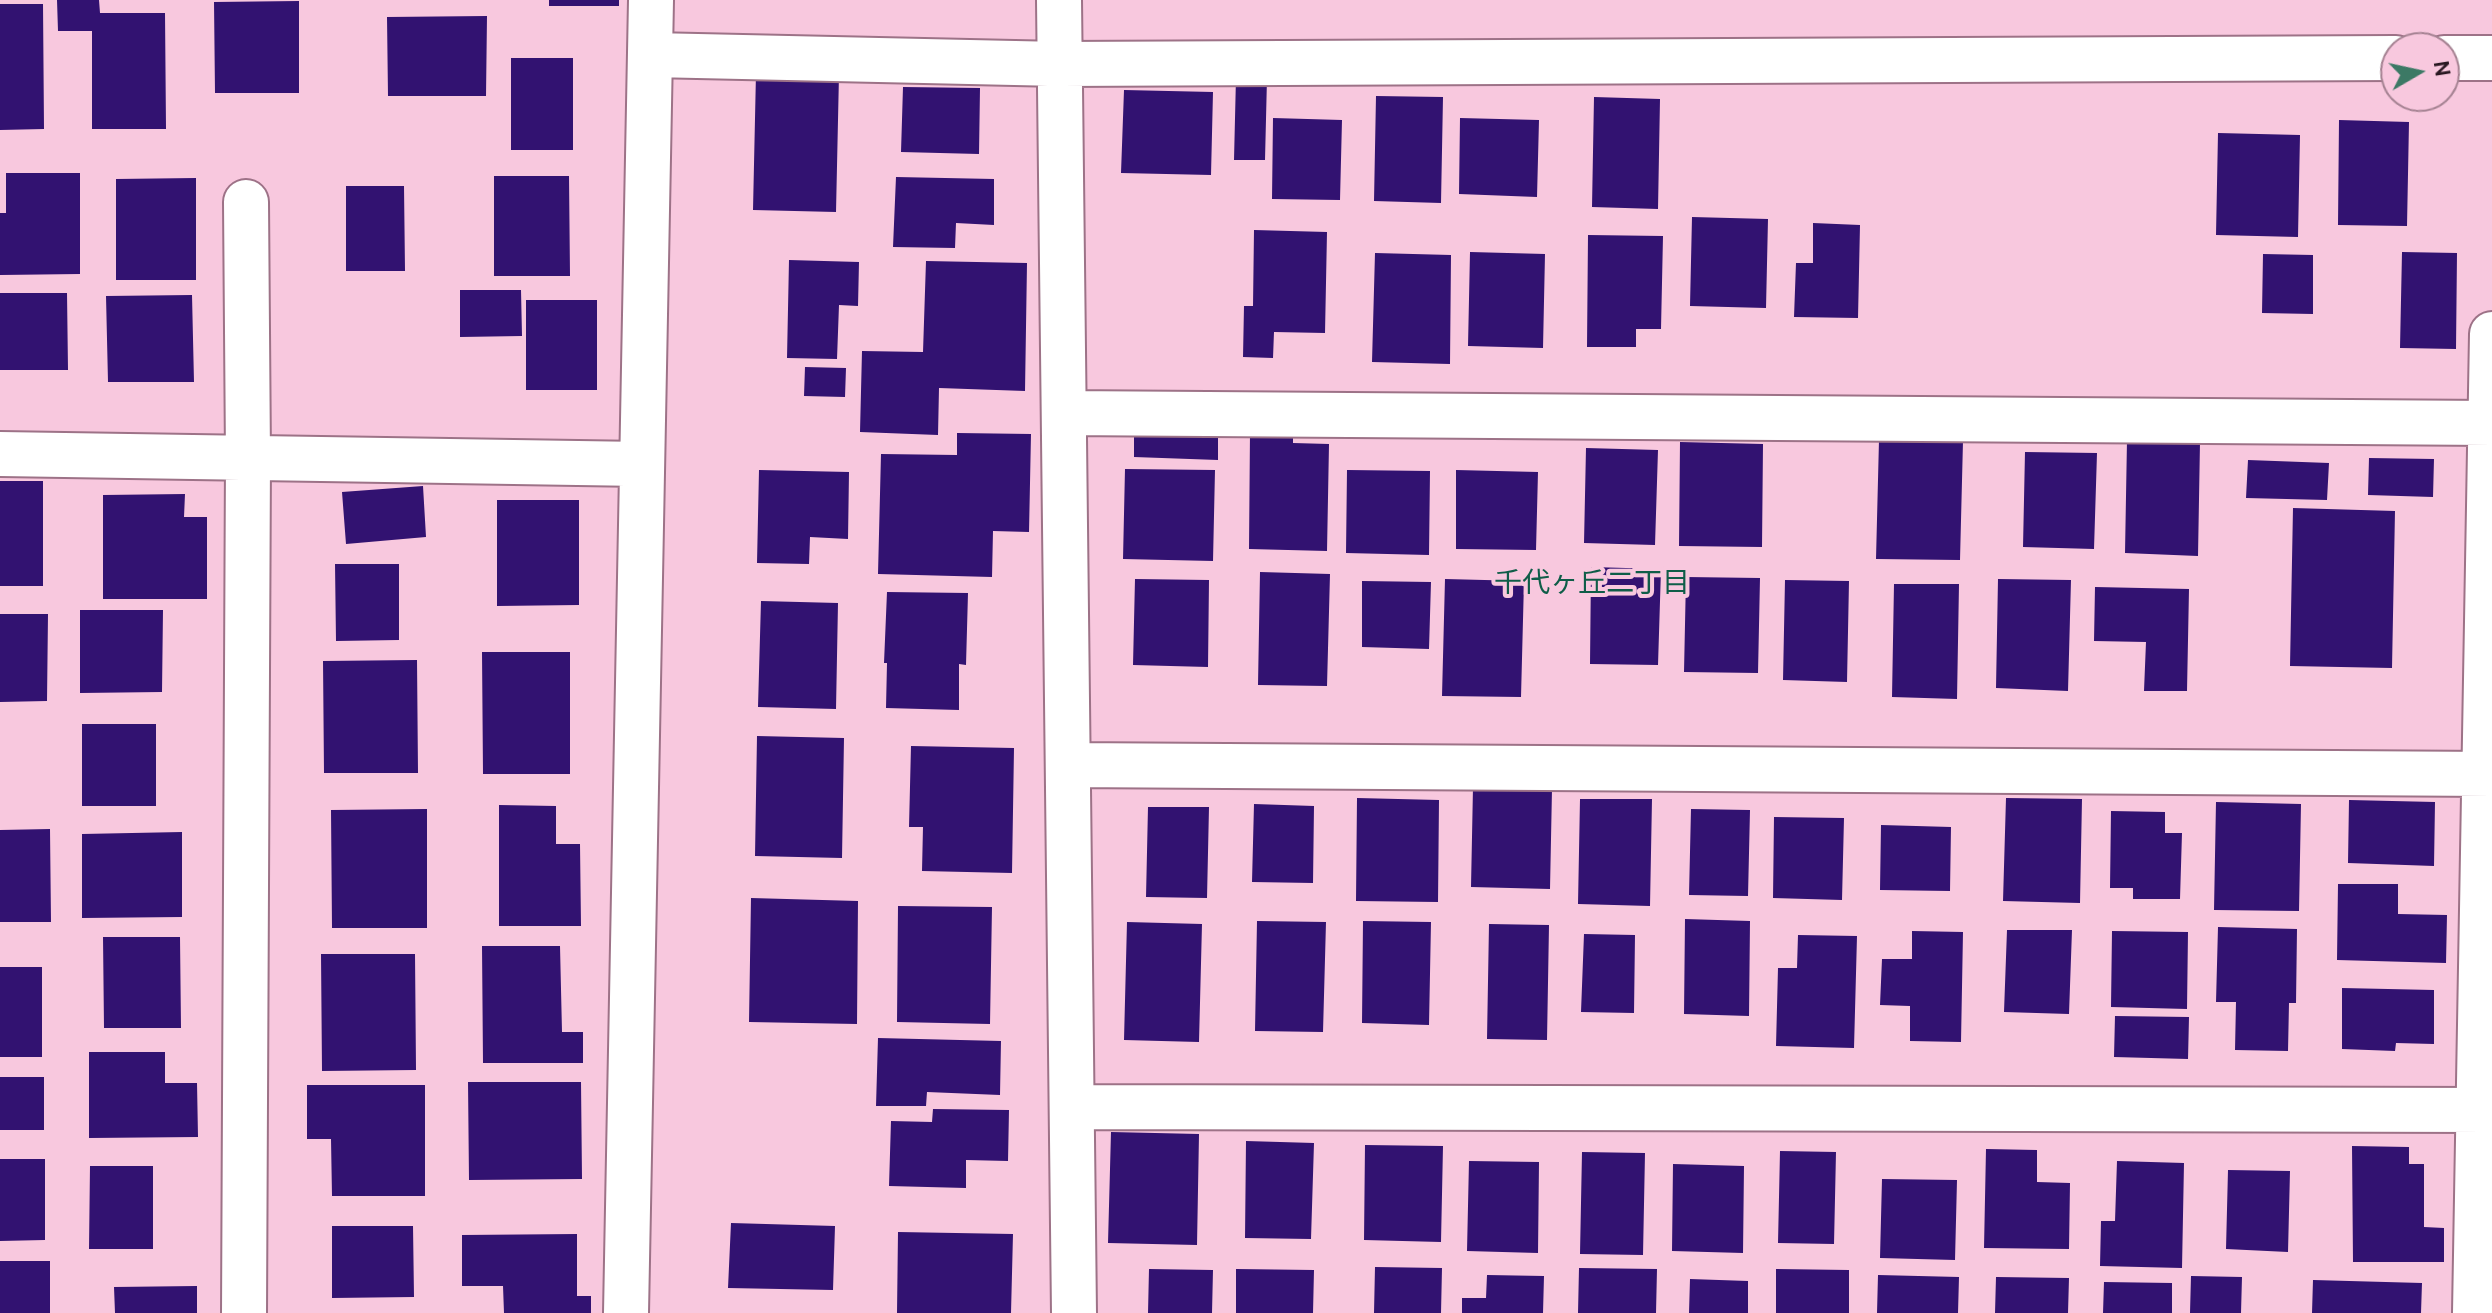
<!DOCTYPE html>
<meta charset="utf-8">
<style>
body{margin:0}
#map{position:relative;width:2492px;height:1313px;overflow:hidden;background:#f8c8de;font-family:Cabin,sans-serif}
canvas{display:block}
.north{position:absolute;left:2380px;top:32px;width:80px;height:80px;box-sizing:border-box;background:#f8c8de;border:2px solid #a58292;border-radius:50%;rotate:81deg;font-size:22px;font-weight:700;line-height:32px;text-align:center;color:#291821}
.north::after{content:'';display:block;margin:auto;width:28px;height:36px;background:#3c7965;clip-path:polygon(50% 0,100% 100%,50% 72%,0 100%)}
</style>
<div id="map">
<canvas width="2492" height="1313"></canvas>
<div class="north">N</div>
</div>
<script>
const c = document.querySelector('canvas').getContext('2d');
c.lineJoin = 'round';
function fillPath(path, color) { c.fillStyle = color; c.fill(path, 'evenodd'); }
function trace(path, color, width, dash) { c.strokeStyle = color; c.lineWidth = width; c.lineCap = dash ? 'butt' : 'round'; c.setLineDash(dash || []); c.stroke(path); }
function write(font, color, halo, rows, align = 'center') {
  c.font = font + ' Cabin,"Noto Sans JP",sans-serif'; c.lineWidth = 8; c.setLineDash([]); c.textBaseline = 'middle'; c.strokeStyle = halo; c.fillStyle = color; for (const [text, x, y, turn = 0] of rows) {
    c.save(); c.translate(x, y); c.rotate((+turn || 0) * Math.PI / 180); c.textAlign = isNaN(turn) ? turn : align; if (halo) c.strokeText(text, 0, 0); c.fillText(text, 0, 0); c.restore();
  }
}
const building = new Path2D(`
 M 57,0 L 99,0 L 100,13 L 165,13 L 166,129 L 92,129 L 92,31 L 58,31 Z
 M 549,0 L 619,0 L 619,6 L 549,6 Z
 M 299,1 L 299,93 L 215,93 L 214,2 Z
 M 0,4 L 43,4 L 44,129 L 0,130 Z
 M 487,16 L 486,96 L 388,96 L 387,17 Z
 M 511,58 L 573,58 L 573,150 L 511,150 Z
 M 756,73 L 839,74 L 836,212 L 753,210 Z
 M 1236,77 L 1267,78 L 1265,160 L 1234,160 Z
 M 903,87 L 980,88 L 979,154 L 901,152 Z
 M 1124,90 L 1213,92 L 1211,175 L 1121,173 Z
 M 1376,96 L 1443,97 L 1441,203 L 1374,201 Z
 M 1594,97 L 1660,99 L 1658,209 L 1592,207 Z
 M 1273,118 L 1342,120 L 1340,200 L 1272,199 Z
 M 1460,118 L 1539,120 L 1537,197 L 1459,194 Z
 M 2339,120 L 2409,122 L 2407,226 L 2338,225 Z
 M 2218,133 L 2300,135 L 2298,237 L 2216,235 Z
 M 6,173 L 80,173 L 80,274 L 0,275 L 0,213 L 6,213 Z
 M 494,176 L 569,176 L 570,276 L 494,276 Z
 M 896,177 L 994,179 L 994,225 L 956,223 L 955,248 L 893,247 Z
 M 196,178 L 196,280 L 116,280 L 116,179 Z
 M 346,186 L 404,186 L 405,271 L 346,271 Z
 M 1692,217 L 1768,219 L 1766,308 L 1690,306 Z
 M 1813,223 L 1860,225 L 1858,318 L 1794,317 L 1796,263 L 1813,263 Z
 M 1254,230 L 1327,232 L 1325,333 L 1274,332 L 1273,358 L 1243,357 L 1244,306 L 1253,306 Z
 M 1588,235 L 1663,236 L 1661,329 L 1636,329 L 1636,347 L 1587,347 Z
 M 1470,252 L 1545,254 L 1543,348 L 1468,346 Z
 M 2402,252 L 2457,253 L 2456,349 L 2400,348 Z
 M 1375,253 L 1451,255 L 1450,364 L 1372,362 Z
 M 2263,254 L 2313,255 L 2313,314 L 2262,313 Z
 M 789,260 L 859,262 L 858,306 L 839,305 L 837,359 L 787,358 Z
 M 926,261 L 1027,263 L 1025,391 L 939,388 L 938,435 L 860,432 L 862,351 L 923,352 Z
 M 460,290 L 521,290 L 522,336 L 460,337 Z
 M 0,293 L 67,293 L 68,370 L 0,370 Z
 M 192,295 L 194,382 L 108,382 L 106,296 Z
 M 526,300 L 597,300 L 597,390 L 526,390 Z
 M 805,367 L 846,368 L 845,397 L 804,396 Z
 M 1134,427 L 1218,428 L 1218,460 L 1134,457 Z
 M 1250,432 L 1293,433 L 1293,443 L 1329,444 L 1327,551 L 1249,549 Z
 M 957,433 L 1031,434 L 1029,532 L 993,531 L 992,577 L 878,574 L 881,454 L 957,455 Z
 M 1879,440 L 1963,441 L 1960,560 L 1876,559 Z
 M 2127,440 L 2200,442 L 2198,556 L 2125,553 Z
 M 1680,442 L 1763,444 L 1762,547 L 1679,546 Z
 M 1586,448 L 1658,450 L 1655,545 L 1584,543 Z
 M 2025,452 L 2097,453 L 2094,549 L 2023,547 Z
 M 2369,458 L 2434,459 L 2433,497 L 2368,495 Z
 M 2248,460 L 2329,463 L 2327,500 L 2246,498 Z
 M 1125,469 L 1215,470 L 1213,561 L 1123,559 Z
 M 759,470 L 849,472 L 848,539 L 810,537 L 809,564 L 757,563 Z
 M 1347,470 L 1430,471 L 1429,555 L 1346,553 Z
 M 1456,470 L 1538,472 L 1536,550 L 1456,549 Z
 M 0,481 L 43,481 L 43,586 L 0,586 Z
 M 423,486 L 426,537 L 346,544 L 342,492 Z
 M 185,494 L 184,517 L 207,517 L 207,599 L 103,599 L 103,495 Z
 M 497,500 L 579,500 L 579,605 L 497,606 Z
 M 2293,508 L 2395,511 L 2392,668 L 2290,666 Z
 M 335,564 L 399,564 L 399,640 L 336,641 Z
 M 1591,567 L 1661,569 L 1658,665 L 1590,664 Z
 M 1260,572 L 1330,574 L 1327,686 L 1258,685 Z
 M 1686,577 L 1760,578 L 1758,673 L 1684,672 Z
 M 1135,579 L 1209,580 L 1208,667 L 1133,665 Z
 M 1445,579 L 1524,581 L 1521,697 L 1442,696 Z
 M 1998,579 L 2071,580 L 2068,691 L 1996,688 Z
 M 1785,580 L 1849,581 L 1847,682 L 1783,680 Z
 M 1362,581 L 1431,582 L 1429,649 L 1362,647 Z
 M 1894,584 L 1959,584 L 1957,699 L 1892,697 Z
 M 2095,587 L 2189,589 L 2187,691 L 2144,691 L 2146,642 L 2094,641 Z
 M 887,592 L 968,593 L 966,665 L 959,664 L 959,710 L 886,708 L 887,663 L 884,663 Z
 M 761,601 L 838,603 L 836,709 L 758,707 Z
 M 80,610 L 163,610 L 162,692 L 80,693 Z
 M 0,614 L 48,614 L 47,701 L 0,702 Z
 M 482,652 L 570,652 L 570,774 L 483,774 Z
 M 417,660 L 418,773 L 324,773 L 323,661 Z
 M 82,724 L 156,724 L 156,806 L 82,806 Z
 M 757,736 L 844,738 L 842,858 L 755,856 Z
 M 911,746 L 1014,748 L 1012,873 L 922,871 L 923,827 L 909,827 Z
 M 1473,787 L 1552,789 L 1550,889 L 1471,887 Z
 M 1357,798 L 1439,800 L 1438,902 L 1356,901 Z
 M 2006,798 L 2082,799 L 2080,903 L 2003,901 Z
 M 1580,799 L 1652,799 L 1650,906 L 1578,904 Z
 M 2349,800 L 2435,802 L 2434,866 L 2348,863 Z
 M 2216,802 L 2301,804 L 2299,911 L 2214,910 Z
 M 1254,804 L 1314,806 L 1313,883 L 1252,882 Z
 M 499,805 L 556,806 L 556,844 L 580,844 L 581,926 L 499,926 Z
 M 1148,807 L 1209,807 L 1207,898 L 1146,897 Z
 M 427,809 L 427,928 L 332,928 L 331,810 Z
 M 1691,809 L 1750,810 L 1748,896 L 1689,895 Z
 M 2111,811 L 2165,812 L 2165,833 L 2182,833 L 2180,899 L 2133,899 L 2133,888 L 2110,888 Z
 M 1774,817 L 1844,818 L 1842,900 L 1773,898 Z
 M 1881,825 L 1951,827 L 1950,891 L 1880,890 Z
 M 50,829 L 51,922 L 0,922 L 0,830 Z
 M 182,832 L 182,917 L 82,918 L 82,834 Z
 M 2338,884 L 2398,884 L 2398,914 L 2447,915 L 2446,963 L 2337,960 Z
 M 751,898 L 858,901 L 857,1024 L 749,1022 Z
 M 898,906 L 992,907 L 990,1024 L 897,1022 Z
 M 1685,919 L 1750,921 L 1749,1016 L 1684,1014 Z
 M 1257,921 L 1326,922 L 1323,1032 L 1255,1031 Z
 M 1363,921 L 1431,922 L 1429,1025 L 1362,1023 Z
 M 1127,922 L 1202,924 L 1199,1042 L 1124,1040 Z
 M 1489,924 L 1549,925 L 1547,1040 L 1487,1039 Z
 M 2218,927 L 2297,929 L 2296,1003 L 2289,1003 L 2288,1051 L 2235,1050 L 2236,1002 L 2216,1002 Z
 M 2007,930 L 2072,930 L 2069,1014 L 2004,1012 Z
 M 1912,931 L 1963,932 L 1961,1042 L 1910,1041 L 1910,1006 L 1880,1005 L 1882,959 L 1912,959 Z
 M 2112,931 L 2188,932 L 2187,1009 L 2111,1007 Z
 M 1584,934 L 1635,935 L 1634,1013 L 1581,1012 Z
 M 1798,935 L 1857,936 L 1854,1048 L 1776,1046 L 1778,968 L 1797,968 Z
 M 103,937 L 180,937 L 181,1028 L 104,1028 Z
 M 482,946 L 560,946 L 562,1032 L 583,1032 L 583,1063 L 483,1063 Z
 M 321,954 L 415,954 L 416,1070 L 322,1071 Z
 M 0,967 L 42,967 L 42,1057 L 0,1057 Z
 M 2342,988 L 2434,990 L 2434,1044 L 2396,1043 L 2395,1051 L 2342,1049 Z
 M 2115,1016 L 2189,1017 L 2188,1059 L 2114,1057 Z
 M 878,1038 L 1001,1041 L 1000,1095 L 927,1092 L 926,1106 L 876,1106 Z
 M 89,1052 L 165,1052 L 165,1083 L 197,1083 L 198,1137 L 89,1138 Z
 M 0,1077 L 44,1077 L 44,1130 L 0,1130 Z
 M 468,1082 L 581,1082 L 582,1179 L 469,1180 Z
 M 307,1085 L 425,1085 L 425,1196 L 332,1196 L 331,1139 L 307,1139 Z
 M 933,1109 L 1009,1110 L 1008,1161 L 966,1160 L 966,1188 L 889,1186 L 891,1121 L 932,1122 Z
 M 1111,1132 L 1199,1134 L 1197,1245 L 1108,1243 Z
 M 1246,1141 L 1314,1143 L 1311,1239 L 1245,1238 Z
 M 1365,1145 L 1443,1146 L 1441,1242 L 1364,1240 Z
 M 2352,1146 L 2409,1147 L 2409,1164 L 2424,1164 L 2424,1227 L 2444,1228 L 2444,1262 L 2353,1262 Z
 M 1986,1149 L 2037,1150 L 2037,1182 L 2070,1183 L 2069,1249 L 1984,1248 Z
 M 1780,1151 L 1836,1152 L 1834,1244 L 1778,1243 Z
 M 1582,1152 L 1645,1153 L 1643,1255 L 1580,1254 Z
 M 0,1159 L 45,1159 L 45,1240 L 0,1241 Z
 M 1469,1161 L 1539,1162 L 1538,1253 L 1467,1251 Z
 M 2117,1161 L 2184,1163 L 2182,1268 L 2100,1266 L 2101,1221 L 2115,1221 Z
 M 1673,1164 L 1744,1166 L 1743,1253 L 1672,1251 Z
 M 90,1166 L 153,1166 L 153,1249 L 89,1249 Z
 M 2228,1170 L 2290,1171 L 2288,1252 L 2226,1249 Z
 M 1882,1179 L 1957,1180 L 1955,1260 L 1880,1258 Z
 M 731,1223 L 835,1226 L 833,1290 L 728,1288 Z
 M 332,1226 L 413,1226 L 414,1297 L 332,1298 Z
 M 898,1232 L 1013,1234 L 1011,1313 L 897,1313 Z
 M 577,1234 L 577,1296 L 591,1296 L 591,1313 L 504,1313 L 503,1286 L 462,1286 L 462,1235 Z
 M 0,1261 L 50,1261 L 50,1313 L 0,1313 Z
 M 1375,1267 L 1442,1268 L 1441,1313 L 1374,1313 Z
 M 1579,1268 L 1657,1269 L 1656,1313 L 1578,1313 Z
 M 1149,1269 L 1213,1270 L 1212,1313 L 1148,1313 Z
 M 1236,1269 L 1314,1270 L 1313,1313 L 1236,1313 Z
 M 1776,1269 L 1849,1270 L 1849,1313 L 1776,1313 Z
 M 1487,1275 L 1544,1276 L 1543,1313 L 1462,1313 L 1462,1298 L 1486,1298 Z
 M 1878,1275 L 1959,1277 L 1958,1313 L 1877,1313 Z
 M 2191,1276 L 2242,1277 L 2241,1313 L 2190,1313 Z
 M 1996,1277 L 2069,1278 L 2068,1313 L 1995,1313 Z
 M 1690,1279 L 1748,1281 L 1748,1313 L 1689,1313 Z
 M 2313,1280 L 2422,1283 L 2421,1313 L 2312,1313 Z
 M 2104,1282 L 2172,1283 L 2172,1313 L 2103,1313 Z
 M 197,1286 L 197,1313 L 115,1313 L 114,1287 Z`);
const minor = new Path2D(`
 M 1059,0 L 1074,1313
 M 652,55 L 1060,64 L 2396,58
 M 2444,58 L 2492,58
 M 1064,413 L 2492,423
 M 0,454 L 642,464
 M 1068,765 L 2492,774
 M 1072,1107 L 2492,1110
 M 244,1313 L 248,458 L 246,202
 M 626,1313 L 651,0
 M 2475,1313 L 2492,334`);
const neighbourhoodNames = [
 ["千代ヶ丘二丁目",1592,584]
];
fillPath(building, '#321271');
trace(minor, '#9d7287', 48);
trace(minor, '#fff', 44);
write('28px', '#0f5d48', '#f8c8de', neighbourhoodNames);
</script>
